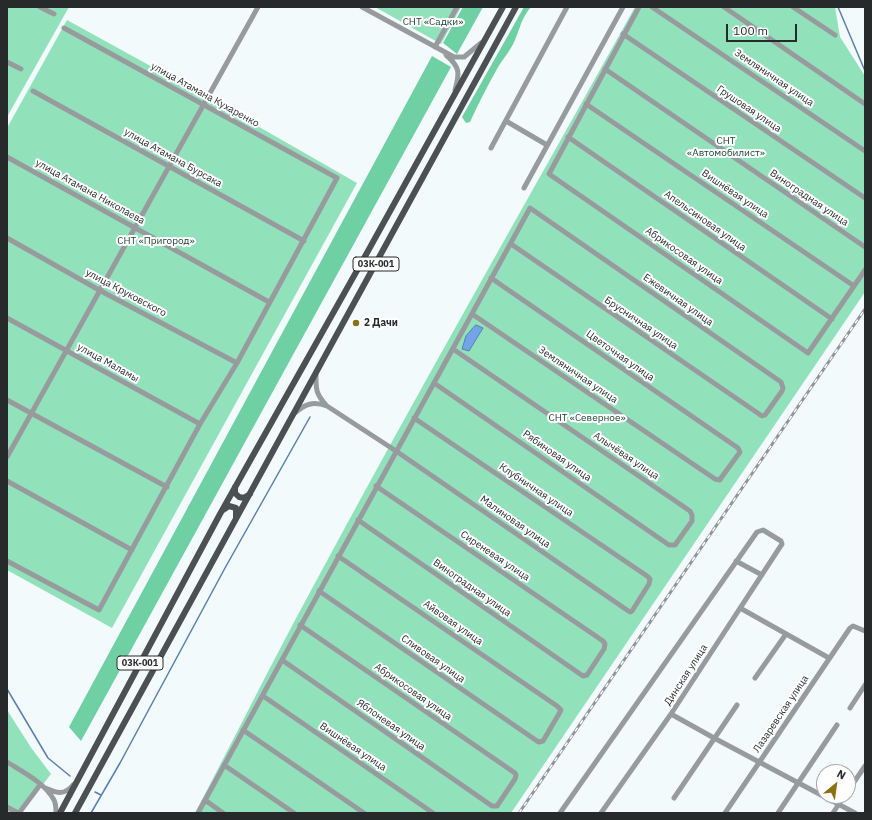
<!DOCTYPE html>
<meta charset="utf-8">
<style>
body{margin:0}
#map{position:relative;width:872px;height:820px;overflow:hidden;background:#f2fafb;font-family:"IBM Plex Sans",sans-serif}
canvas{display:block}
.frame{position:absolute;inset:0;border:8px solid #272a2b;pointer-events:none}
.north{position:absolute;left:816px;top:764px;width:40px;height:40px;box-sizing:border-box;background:#fff;border:1px solid #a9aaaa;border-radius:50%;rotate:29deg;font-size:11px;font-weight:700;line-height:16px;text-align:center;color:#272a2b}
.north::after{content:'';display:block;margin:auto;width:14px;height:18px;background:#8b7113;clip-path:polygon(50% 0,100% 100%,50% 72%,0 100%)}
.scale{position:absolute;left:726px;top:24px;width:71px;height:18px;box-sizing:border-box;border:2px solid #272a2b;border-top:0;padding-left:5px;font-size:12px;line-height:14px;white-space:nowrap;color:#272a2b;-webkit-text-stroke:3px #fff;paint-order:stroke}
</style>
<div id="map">
<canvas width="872" height="820"></canvas>
<div class="frame"></div>
<div class="north">N</div>
<div class="scale">100 m</div>
</div>
<script>
const c = document.querySelector('canvas').getContext('2d');
c.lineJoin = 'round';
function fillPath(path, color) { c.fillStyle = color; c.fill(path, 'evenodd'); }
function trace(path, color, width, dash) { c.strokeStyle = color; c.lineWidth = width; c.lineCap = dash ? 'butt' : 'round'; c.setLineDash(dash || []); c.stroke(path); }
function write(font, color, halo, rows, align = 'center') {
  c.font = font + ' "IBM Plex Sans",sans-serif'; c.lineWidth = 4; c.setLineDash([]); c.textBaseline = 'middle'; c.strokeStyle = halo; c.fillStyle = color; for (const [text, x, y, turn = 0] of rows) {
    c.save(); c.translate(x, y); c.rotate((+turn || 0) * Math.PI / 180); c.textAlign = isNaN(turn) ? turn : align; if (halo) c.strokeText(text, 0, 0); c.fillText(text, 0, 0); c.restore();
  }
}
const green = new Path2D(`
 M 7,7 L 69,7 L 7,117 Z
 M 375,7 L 461,7 L 441,44 Z
 M 635,7 L 835,7 L 840,37 L 865,76 L 865,292 L 511,813 L 195,813 C 233,741 269,668 308,596 C 414,398 526,203 635,7 Z
 M 67,20 L 205,96 L 357,183 L 112,628 L 7,570 L 7,128 Z
 M 7,710 L 32,749 L 51,774 L 21,813 L 7,813 Z`);
const forest = new Path2D(`
 M 463,7 L 483,7 L 457,54 L 443,43 Z
 M 524,7 L 531,7 C 522,17 520,28 515,40 C 511,50 502,60 497,69 C 487,87 478,104 470,122 L 466,123 L 462,117 Z
 M 432,56 L 451,67 L 81,741 L 69,727 Z`);
const water = new Path2D(`
 M 476,325 L 483,328 L 469,351 L 462,349 L 466,336 Z`);
const stream = new Path2D(`
 M 838,7 L 865,71
 M 7,689 L 48,758 L 70,776
 M 95,792 L 101,795
 M 91,813 L 120,763 L 225,568 L 310,417`);
const minor = new Path2D(`
 M 40,7 L 54,14
 M 362,7 L 454,57 L 464,57 L 481,43
 M 639,7 L 549,174 L 808,353 L 865,270
 M 652,7 L 865,151
 M 724,7 L 865,104
 M 793,7 L 835,35
 M 623,34 L 865,198
 M 435,47 L 457,7
 M 446,55 C 460,67 460,73 455,90
 M 7,62 L 21,69
 M 605,69 L 865,247
 M 33,91 L 304,241
 M 586,104 L 854,286
 M 506,121 L 547,145
 M 568,137 L 832,319
 M 491,148 L 567,7
 M 7,157 L 269,302
 M 524,188 L 623,7
 M 7,238 L 99,290 L 237,363
 M 472,314 L 715,479 L 720,480 L 721,478 L 740,452 L 738,448 L 491,278
 M 7,318 L 200,424
 M 316,373 C 316,388 315,393 326,405
 M 434,383 L 669,545 L 675,545 L 692,521 L 692,515 L 690,511 L 453,349
 M 7,400 L 167,487
 M 295,413 C 305,404 313,401 327,406 L 396,451 L 624,608 L 630,612 L 632,611 L 649,584 L 650,579 L 647,576 L 414,418
 M 7,457 L 258,7
 M 7,481 L 132,550
 M 358,520 L 583,676 L 587,675 L 604,649 L 605,644 L 603,641 L 376,486
 M 7,561 L 99,610 L 200,424 L 237,363 L 337,178 L 64,28
 M 736,561 L 762,575
 M 319,591 L 537,741 L 539,742 L 543,741 L 560,712 L 561,710 L 557,706 L 338,556
 M 740,608 L 829,658
 M 282,660 L 492,806 L 497,806 L 515,779 L 516,775 L 515,773 L 300,625
 M 755,678 L 786,634
 M 263,696 L 433,813
 M 850,708 L 865,685
 M 671,714 L 714,738 L 855,813
 M 243,730 L 364,813
 M 7,762 C 23,772 45,783 54,800 C 56,804 56,809 56,813
 M 224,765 L 294,813
 M 45,788 C 57,793 64,796 73,785
 M 848,791 L 865,766
 M 674,798 L 737,705
 M 205,800 L 223,813
 M 7,807 L 18,813
 M 19,813 L 40,785
 M 198,813 L 530,208 L 781,382 L 783,388 L 782,391 L 765,415 L 762,416 L 511,244
 M 560,813 L 757,532 L 763,530 L 781,541 L 782,544 L 780,547 L 671,714 L 601,813
 M 725,813 L 850,628 L 853,626 L 865,631
 M 778,813 L 837,725
 M 833,813 L 844,796`);
const major = new Path2D(`
 M 235,487 L 235,493 L 239,497 L 244,498 L 250,494
 M 223,510 L 229,506 L 236,508 L 236,518
 M 60,813 L 220,514 L 368,251 L 503,7
 M 75,813 L 516,7`);
const rail = new Path2D(`
 M 519,813 L 865,309`);
const markers = [
 [356,323,4,"#8b7113"]
];
const shields = [
 [376,264,46],
 [140,663,46]
];
const shieldNames = [
 ["03К-001",376,264],
 ["03К-001",140,663]
];
const parkNames = [
 ["СНТ «Садки»",433,22],
 ["СНТ",726,141],
 ["«Автомобилист»",726,153],
 ["СНТ «Пригород»",156,241],
 ["СНТ «Северное»",587,418]
];
const streetNames = [
 ["Земляничная улица",774,78,34],
 ["улица Атамана Кухаренко",205,95,29],
 ["Грушовая улица",749,109,34],
 ["улица Атамана Бурсака",173,158,29],
 ["улица Атамана Николаева",90,192,29],
 ["Вишнёвая улица",735,194,34],
 ["Виноградная улица",809,198,34],
 ["Апельсиновая улица",705,221,35],
 ["Абрикосовая улица",684,256,35],
 ["улица Круковского",126,293,28],
 ["Ежевичная улица",678,300,35],
 ["Брусничная улица",641,323,34],
 ["Цветочная улица",620,356,35],
 ["улица Маламы",108,363,29],
 ["Земляничная улица",578,375,34],
 ["Рябиновая улица",557,456,35],
 ["Алычёвая улица",626,456,34],
 ["Клубничная улица",536,490,34],
 ["Малиновая улица",515,522,35],
 ["Сиреневая улица",495,556,34],
 ["Виноградная улица",472,588,35],
 ["Айвовая улица",453,623,35],
 ["Сливовая улица",433,659,35],
 ["Динская улица",686,675,-57],
 ["Абрикосовая улица",413,692,35],
 ["Лазаревская улица",781,714,-56],
 ["Яблоневая улица",391,725,35],
 ["Вишнёвая улица",353,747,34]
];
const poiNames = [
 ["2 Дачи",364,323]
];
fillPath(green, '#91e2ba');
fillPath(forest, '#6ed0a3');
fillPath(water, '#71a4e9');
trace(water, '#5b7fb0', 1);
trace(stream, '#5b7fb0', 1.5);
trace(minor, '#989b9d', 5);
trace(major, '#4c5053', 6);
trace(rail, '#909596', 3);
trace(rail, '#fff', 1.5, [4.5]);
for (const [x, y, r, color] of markers) { const dot = new Path2D(); dot.arc(x, y, r, 0, 2 * Math.PI); c.fillStyle = color; c.fill(dot); trace(dot, '#fff', 1.5); }
for (const [x, y, w] of shields) { const box = new Path2D(); box.roundRect(x - w / 2, y - 7, w, 14, 3); c.fillStyle = '#fff'; c.fill(box); trace(box, '#272a2b', 1); }
write('bold 9px', '#272a2b', null, shieldNames);
write('10px', '#143f2c', '#fff', parkNames);
write('10px', '#272a2b', '#fff', streetNames);
write('bold 10px', '#272a2b', '#fff', poiNames, 'left');
</script>
